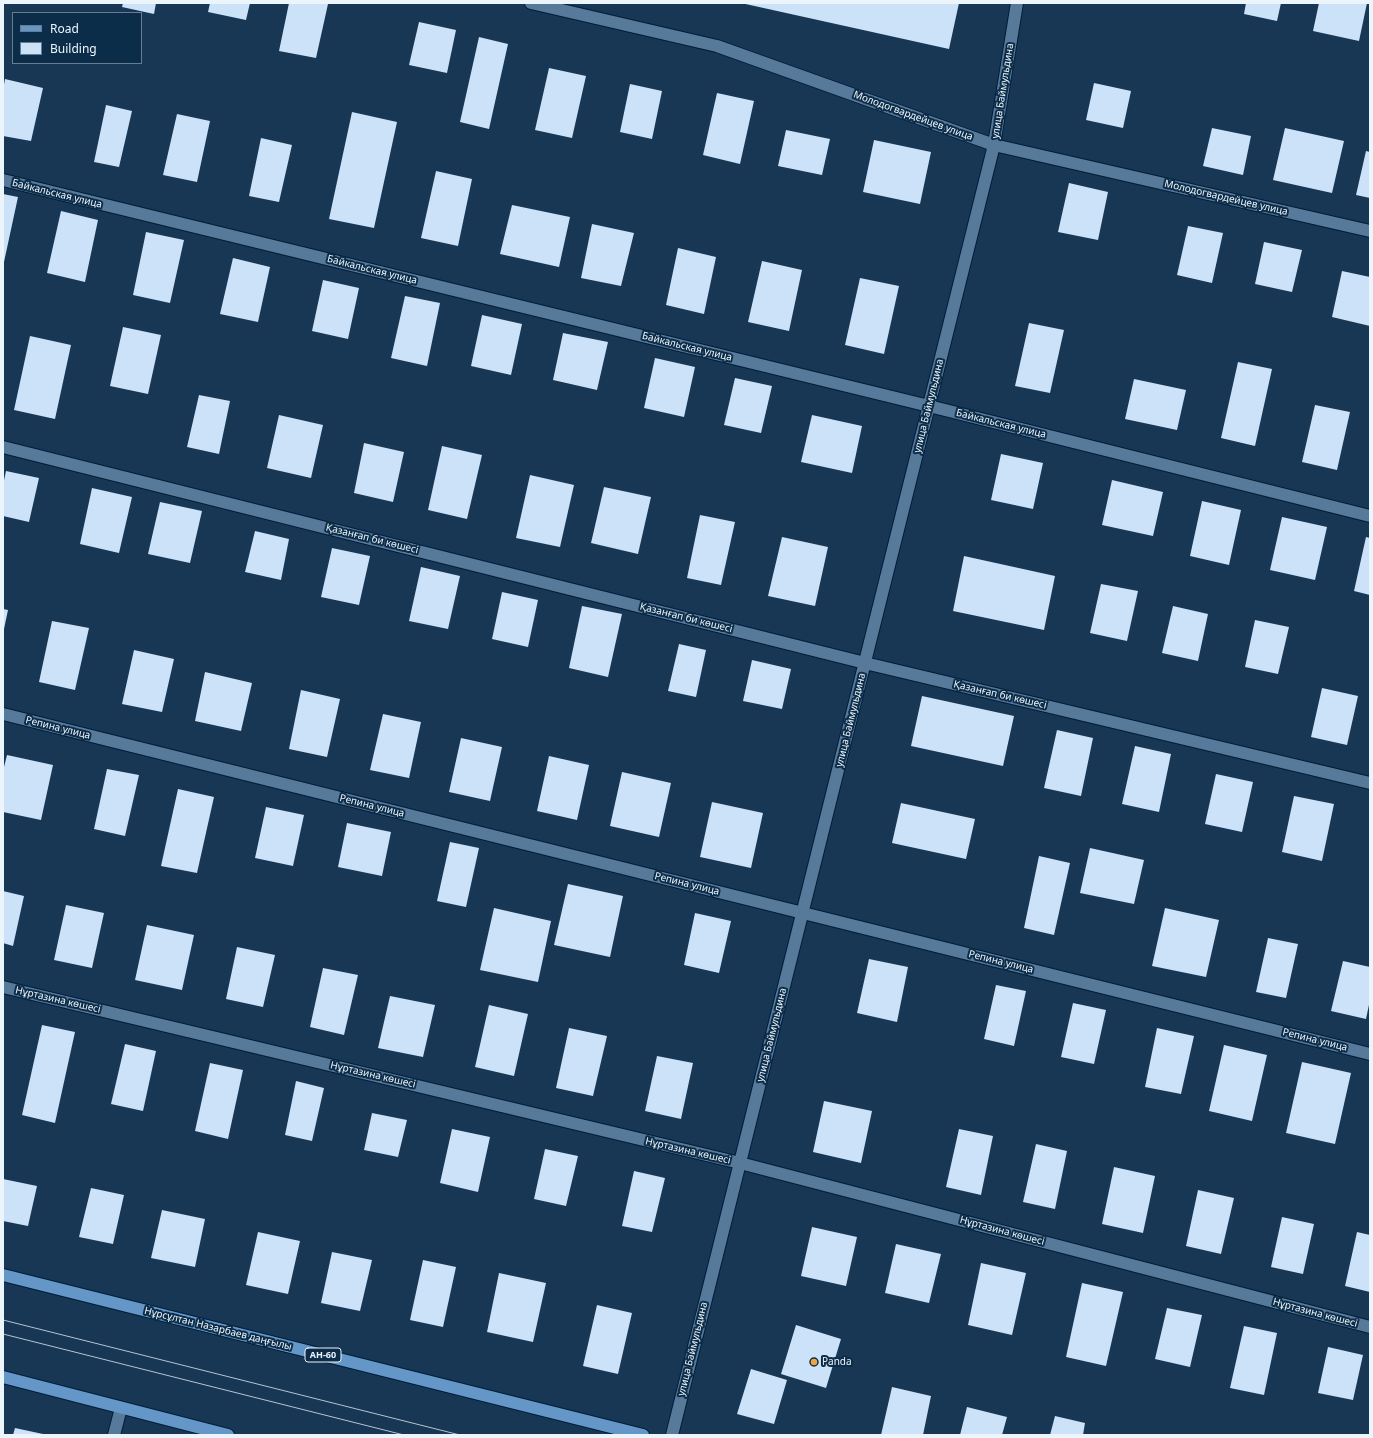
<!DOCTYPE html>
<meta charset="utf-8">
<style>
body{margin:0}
#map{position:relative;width:1373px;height:1438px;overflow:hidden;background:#173754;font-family:"Noto Sans",sans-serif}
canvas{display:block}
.frame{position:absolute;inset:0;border:4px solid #edf5fc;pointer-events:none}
.legend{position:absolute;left:12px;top:12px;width:130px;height:52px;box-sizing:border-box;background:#0c2d49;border:1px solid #667d91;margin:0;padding:5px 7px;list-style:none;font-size:12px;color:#edf5fc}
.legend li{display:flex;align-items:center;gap:8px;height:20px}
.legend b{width:20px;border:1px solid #667d91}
</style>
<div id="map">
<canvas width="1373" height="1438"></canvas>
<div class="frame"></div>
<ul class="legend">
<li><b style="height:5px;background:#6496c7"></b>Road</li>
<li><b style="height:11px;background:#cce2f8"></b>Building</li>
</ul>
</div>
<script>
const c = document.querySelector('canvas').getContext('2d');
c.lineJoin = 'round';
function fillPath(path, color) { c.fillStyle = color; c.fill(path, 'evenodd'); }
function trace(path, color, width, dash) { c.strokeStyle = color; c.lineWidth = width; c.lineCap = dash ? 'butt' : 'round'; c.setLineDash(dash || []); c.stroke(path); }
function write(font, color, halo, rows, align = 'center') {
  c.font = font + ' "Noto Sans",sans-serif'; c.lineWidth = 4; c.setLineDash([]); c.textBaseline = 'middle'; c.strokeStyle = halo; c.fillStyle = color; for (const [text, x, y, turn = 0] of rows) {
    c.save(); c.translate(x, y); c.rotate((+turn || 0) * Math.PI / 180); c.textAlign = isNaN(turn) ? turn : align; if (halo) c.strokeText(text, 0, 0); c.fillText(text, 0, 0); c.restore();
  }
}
const building = new Path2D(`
 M 123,3 L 156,3 L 154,14 L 122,7 Z
 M 210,3 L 250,3 L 246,20 L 208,12 Z
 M 289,3 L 328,4 L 316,58 L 279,51 Z
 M 741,3 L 959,3 L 949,49 Z
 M 1246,3 L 1281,3 L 1277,21 L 1244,14 Z
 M 1319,3 L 1367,3 L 1359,41 L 1313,31 Z
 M 419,22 L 456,30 L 447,73 L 409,65 Z
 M 479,37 L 508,44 L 489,129 L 460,122 Z
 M 549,68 L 586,76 L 572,138 L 535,130 Z
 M 5,79 L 43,88 L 31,141 L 3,136 L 3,90 Z
 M 1094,83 L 1131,91 L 1123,128 L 1086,120 Z
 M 630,84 L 662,91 L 652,139 L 620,132 Z
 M 717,93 L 754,101 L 740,164 L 703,155 Z
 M 106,105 L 132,111 L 119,167 L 94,162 Z
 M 352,112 L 397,122 L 374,228 L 329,219 Z
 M 177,114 L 210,121 L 197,182 L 163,175 Z
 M 1212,128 L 1251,136 L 1243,175 L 1203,166 Z
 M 1285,128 L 1344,141 L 1332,193 L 1273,180 Z
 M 786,130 L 830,139 L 822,175 L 778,166 Z
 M 261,138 L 292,145 L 279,202 L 249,196 Z
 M 874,140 L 931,152 L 920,204 L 863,192 Z
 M 1366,151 L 1370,152 L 1370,198 L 1356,195 Z
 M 436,171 L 472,179 L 458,246 L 421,238 Z
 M 1069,183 L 1108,192 L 1098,240 L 1058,232 Z
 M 3,194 L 18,197 L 4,262 L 3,262 Z
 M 512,205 L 570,217 L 559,267 L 500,254 Z
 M 61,211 L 98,220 L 85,282 L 47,273 Z
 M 592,224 L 634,233 L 621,286 L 581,278 Z
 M 1188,226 L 1223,233 L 1212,283 L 1177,275 Z
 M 146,232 L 184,240 L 170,303 L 133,295 Z
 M 1264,242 L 1302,250 L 1292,292 L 1255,284 Z
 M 678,248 L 716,257 L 704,314 L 666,305 Z
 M 233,258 L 270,267 L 258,322 L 220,314 Z
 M 762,261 L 802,270 L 789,331 L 748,322 Z
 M 1342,271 L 1370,277 L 1370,326 L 1332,317 Z
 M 860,278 L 899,286 L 884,354 L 845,345 Z
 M 323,280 L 359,288 L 348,339 L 312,331 Z
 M 405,296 L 440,303 L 427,366 L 391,358 Z
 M 482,315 L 522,324 L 511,375 L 471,366 Z
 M 1029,323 L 1064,330 L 1050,393 L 1015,386 Z
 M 123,327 L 161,335 L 148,394 L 110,386 Z
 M 563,333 L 608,342 L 597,390 L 553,380 Z
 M 30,336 L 71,345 L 55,419 L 14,410 Z
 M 655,358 L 695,367 L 684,417 L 644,408 Z
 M 1238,362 L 1272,369 L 1255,446 L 1221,438 Z
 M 735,378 L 772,386 L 761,433 L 724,425 Z
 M 1134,379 L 1186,390 L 1177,430 L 1125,419 Z
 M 199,395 L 230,401 L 219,454 L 187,447 Z
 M 1315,405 L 1350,412 L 1337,470 L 1302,462 Z
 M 279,415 L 323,425 L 311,478 L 267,468 Z
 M 812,415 L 862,426 L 852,473 L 801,462 Z
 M 364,443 L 404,452 L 393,502 L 354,493 Z
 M 442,446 L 482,455 L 467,519 L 428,510 Z
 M 1001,454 L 1043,463 L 1033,509 L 991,500 Z
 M 6,471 L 39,478 L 29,522 L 3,516 L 3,485 Z
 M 530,475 L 574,485 L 560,547 L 516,538 Z
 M 1112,480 L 1163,492 L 1153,536 L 1102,525 Z
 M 604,487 L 651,497 L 638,554 L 591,543 Z
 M 92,488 L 132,497 L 119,553 L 80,544 Z
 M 1202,501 L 1241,510 L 1229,565 L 1190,556 Z
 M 160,502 L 202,511 L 190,563 L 148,554 Z
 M 700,515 L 735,522 L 721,585 L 687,578 Z
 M 1282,517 L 1327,527 L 1315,580 L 1270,570 Z
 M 255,531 L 289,539 L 281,580 L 245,572 Z
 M 782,537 L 828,547 L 815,606 L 768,596 Z
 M 1366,537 L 1370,538 L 1370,595 L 1354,591 Z
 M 332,548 L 370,556 L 359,605 L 321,597 Z
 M 964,556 L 1055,576 L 1044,630 L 953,611 Z
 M 421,567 L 460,576 L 448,629 L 409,621 Z
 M 1101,584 L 1138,591 L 1127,641 L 1090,633 Z
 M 502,592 L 538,600 L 528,647 L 492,639 Z
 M 582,606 L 622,614 L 608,677 L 569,668 Z
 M 1173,606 L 1208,614 L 1198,661 L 1162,653 Z
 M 3,609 L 8,610 L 4,629 L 3,629 Z
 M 1255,620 L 1289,627 L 1278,674 L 1245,667 Z
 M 52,621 L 89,628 L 75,690 L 39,682 Z
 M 679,644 L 706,650 L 696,697 L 668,691 Z
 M 134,650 L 174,659 L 162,712 L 122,704 Z
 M 752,660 L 791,669 L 782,709 L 743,701 Z
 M 205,672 L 252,683 L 241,731 L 195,721 Z
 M 1322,688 L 1358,696 L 1347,745 L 1311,737 Z
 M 301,690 L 340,699 L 327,757 L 289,749 Z
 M 922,696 L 1014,716 L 1003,766 L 911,746 Z
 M 383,714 L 421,722 L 409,778 L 370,770 Z
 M 1057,730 L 1093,738 L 1081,796 L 1044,788 Z
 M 461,738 L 502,747 L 490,801 L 449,792 Z
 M 1135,746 L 1171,754 L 1159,812 L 1122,804 Z
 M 7,755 L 53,765 L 41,820 L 3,812 L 3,771 Z
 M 549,756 L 589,765 L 577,820 L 537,811 Z
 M 107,769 L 139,775 L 125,836 L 94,829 Z
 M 622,772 L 671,783 L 659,837 L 610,826 Z
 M 1216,774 L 1253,782 L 1242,832 L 1205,824 Z
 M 178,789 L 214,797 L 197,873 L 161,866 Z
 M 1294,796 L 1334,804 L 1322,861 L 1282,852 Z
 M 712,802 L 763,813 L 751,868 L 700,857 Z
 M 901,803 L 975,819 L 966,859 L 892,843 Z
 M 266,807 L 304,815 L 293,866 L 255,858 Z
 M 347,823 L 391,832 L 382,876 L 338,867 Z
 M 450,842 L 479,848 L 466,907 L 437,901 Z
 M 1090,848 L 1144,860 L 1134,904 L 1080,893 Z
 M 1039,856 L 1070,863 L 1054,935 L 1024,928 Z
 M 568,884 L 623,896 L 610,957 L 554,945 Z
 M 3,891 L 24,896 L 13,946 L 3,943 Z
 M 66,905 L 104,913 L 92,968 L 54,960 Z
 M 494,908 L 551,921 L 538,982 L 480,970 Z
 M 1165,908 L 1219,920 L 1206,977 L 1152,966 Z
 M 695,913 L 731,921 L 719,973 L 684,965 Z
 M 147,925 L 194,935 L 182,990 L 135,980 Z
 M 1268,938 L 1298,944 L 1286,998 L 1256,992 Z
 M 237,947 L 275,955 L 263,1007 L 226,999 Z
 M 869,959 L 908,967 L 897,1022 L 857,1013 Z
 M 1343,961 L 1370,967 L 1370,1000 L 1366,1019 L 1331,1011 Z
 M 323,968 L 358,975 L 344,1035 L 310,1027 Z
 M 996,985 L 1026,991 L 1014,1046 L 984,1039 Z
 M 390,996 L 435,1005 L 423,1057 L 378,1048 Z
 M 1073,1003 L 1106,1010 L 1094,1064 L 1061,1057 Z
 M 489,1005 L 528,1014 L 514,1076 L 475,1067 Z
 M 42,1025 L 75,1032 L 55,1123 L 22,1115 Z
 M 569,1028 L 607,1036 L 593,1096 L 556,1088 Z
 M 1157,1028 L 1194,1036 L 1181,1094 L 1145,1087 Z
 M 125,1044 L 156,1051 L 143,1111 L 111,1104 Z
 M 1224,1045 L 1267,1055 L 1252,1121 L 1209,1111 Z
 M 657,1056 L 693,1063 L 681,1119 L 645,1111 Z
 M 1302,1062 L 1351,1073 L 1335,1144 L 1286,1133 Z
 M 210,1063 L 243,1070 L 228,1139 L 195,1131 Z
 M 296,1081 L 324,1088 L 312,1141 L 285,1135 Z
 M 824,1101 L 872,1111 L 861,1163 L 813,1152 Z
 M 372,1113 L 407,1120 L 398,1157 L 364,1150 Z
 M 452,1129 L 490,1137 L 478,1192 L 440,1183 Z
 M 959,1129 L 993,1136 L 981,1195 L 946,1187 Z
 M 1036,1144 L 1067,1151 L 1055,1209 L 1023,1202 Z
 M 545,1149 L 578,1156 L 566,1206 L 534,1199 Z
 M 1114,1167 L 1155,1176 L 1143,1233 L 1102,1224 Z
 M 634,1171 L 665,1178 L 652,1232 L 622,1226 Z
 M 3,1179 L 37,1186 L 28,1226 L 3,1221 Z
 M 91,1188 L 124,1195 L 113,1244 L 79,1237 Z
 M 1198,1190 L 1234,1198 L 1221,1254 L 1186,1246 Z
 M 162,1210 L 205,1219 L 195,1267 L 151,1258 Z
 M 1282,1217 L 1314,1224 L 1303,1274 L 1271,1267 Z
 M 812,1227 L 857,1237 L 846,1286 L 801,1276 Z
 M 258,1232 L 300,1241 L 288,1294 L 246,1285 Z
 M 1357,1232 L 1370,1235 L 1370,1292 L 1345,1286 Z
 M 896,1244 L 941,1254 L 929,1303 L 885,1293 Z
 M 332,1252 L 372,1260 L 360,1311 L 321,1303 Z
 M 423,1260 L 456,1267 L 443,1327 L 410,1320 Z
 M 981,1263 L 1026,1273 L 1012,1335 L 968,1325 Z
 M 499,1273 L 546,1283 L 533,1342 L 487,1332 Z
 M 1082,1283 L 1123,1292 L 1106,1366 L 1066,1357 Z
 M 597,1305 L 632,1313 L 618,1374 L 583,1366 Z
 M 1167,1308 L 1202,1315 L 1190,1367 L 1155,1359 Z
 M 796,1325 L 841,1339 L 826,1388 L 781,1374 Z
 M 1244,1326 L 1277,1333 L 1264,1395 L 1230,1388 Z
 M 1328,1347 L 1363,1355 L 1353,1400 L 1318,1393 Z
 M 751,1369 L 787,1380 L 774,1424 L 737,1414 Z
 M 892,1387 L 931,1396 L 923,1435 L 881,1435 Z
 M 967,1407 L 1007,1417 L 1002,1435 L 960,1435 Z
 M 1055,1416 L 1085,1423 L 1083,1435 L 1050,1435 Z
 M 15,1428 L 43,1434 L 43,1435 L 13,1435 Z`);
const minor = new Path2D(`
 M 531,3 L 717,46 L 994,145 L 1370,231
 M 3,180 L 929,406 L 1370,516
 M 3,447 L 865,663 L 1370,783
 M 3,714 L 1370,1054
 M 3,987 L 740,1163 L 1370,1327
 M 114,1435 L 121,1408
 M 672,1435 L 994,145 L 1017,3`);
const major = new Path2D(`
 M 3,1275 L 643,1435
 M 3,1377 L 228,1435`);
const tram = new Path2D(`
 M 3,1320 L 460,1435
 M 3,1334 L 404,1435`);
const markers = [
 [814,1362,4,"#f3a442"]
];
const shields = [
 [323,1355,36]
];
const shieldNames = [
 ["АН-60",323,1355]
];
const streetNames = [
 ["улица Баймульдина",1003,91,-81],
 ["Молодогвардейцев улица",913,116,20],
 ["Байкальская улица",57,194,14],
 ["Молодогвардейцев улица",1226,198,13],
 ["Байкальская улица",372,270,14],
 ["Байкальская улица",687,347,14],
 ["улица Баймульдина",929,406,-76],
 ["Байкальская улица",1001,424,14],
 ["Қазанғап би көшесі",372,539,14],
 ["Қазанғап би көшесі",686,618,14],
 ["Қазанғап би көшесі",1000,695,13],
 ["улица Баймульдина",851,720,-76],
 ["Репина улица",58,728,14],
 ["Репина улица",372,806,14],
 ["Репина улица",687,884,14],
 ["Репина улица",1001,962,14],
 ["Нұртазина көшесі",58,1000,13],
 ["улица Баймульдина",772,1035,-76],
 ["Репина улица",1315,1040,14],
 ["Нұртазина көшесі",373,1075,13],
 ["Нұртазина көшесі",688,1151,13],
 ["Нұртазина көшесі",1002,1231,15],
 ["Нұртазина көшесі",1315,1313,15],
 ["Нұрсұлтан Назарбаев даңғылы",218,1329,14],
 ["улица Баймульдина",693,1349,-76]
];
const poiNames = [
 ["Panda",822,1362]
];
fillPath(building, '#cce2f8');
trace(minor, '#001d39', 14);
trace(major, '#001d39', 14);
trace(minor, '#57799a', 12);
trace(major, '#6496c7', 12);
trace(tram, '#b7c5d1', 1);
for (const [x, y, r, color] of markers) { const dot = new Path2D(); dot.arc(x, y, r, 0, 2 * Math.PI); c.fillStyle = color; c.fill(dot); trace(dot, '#0c2d49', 1.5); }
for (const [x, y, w] of shields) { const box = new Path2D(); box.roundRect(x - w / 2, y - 7, w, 14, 3); c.fillStyle = '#0c2d49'; c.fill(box); trace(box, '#edf5fc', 1); }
write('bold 9px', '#edf5fc', null, shieldNames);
write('10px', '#edf5fc', '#0c2d49', streetNames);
write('10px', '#edf5fc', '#0c2d49', poiNames, 'left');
</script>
